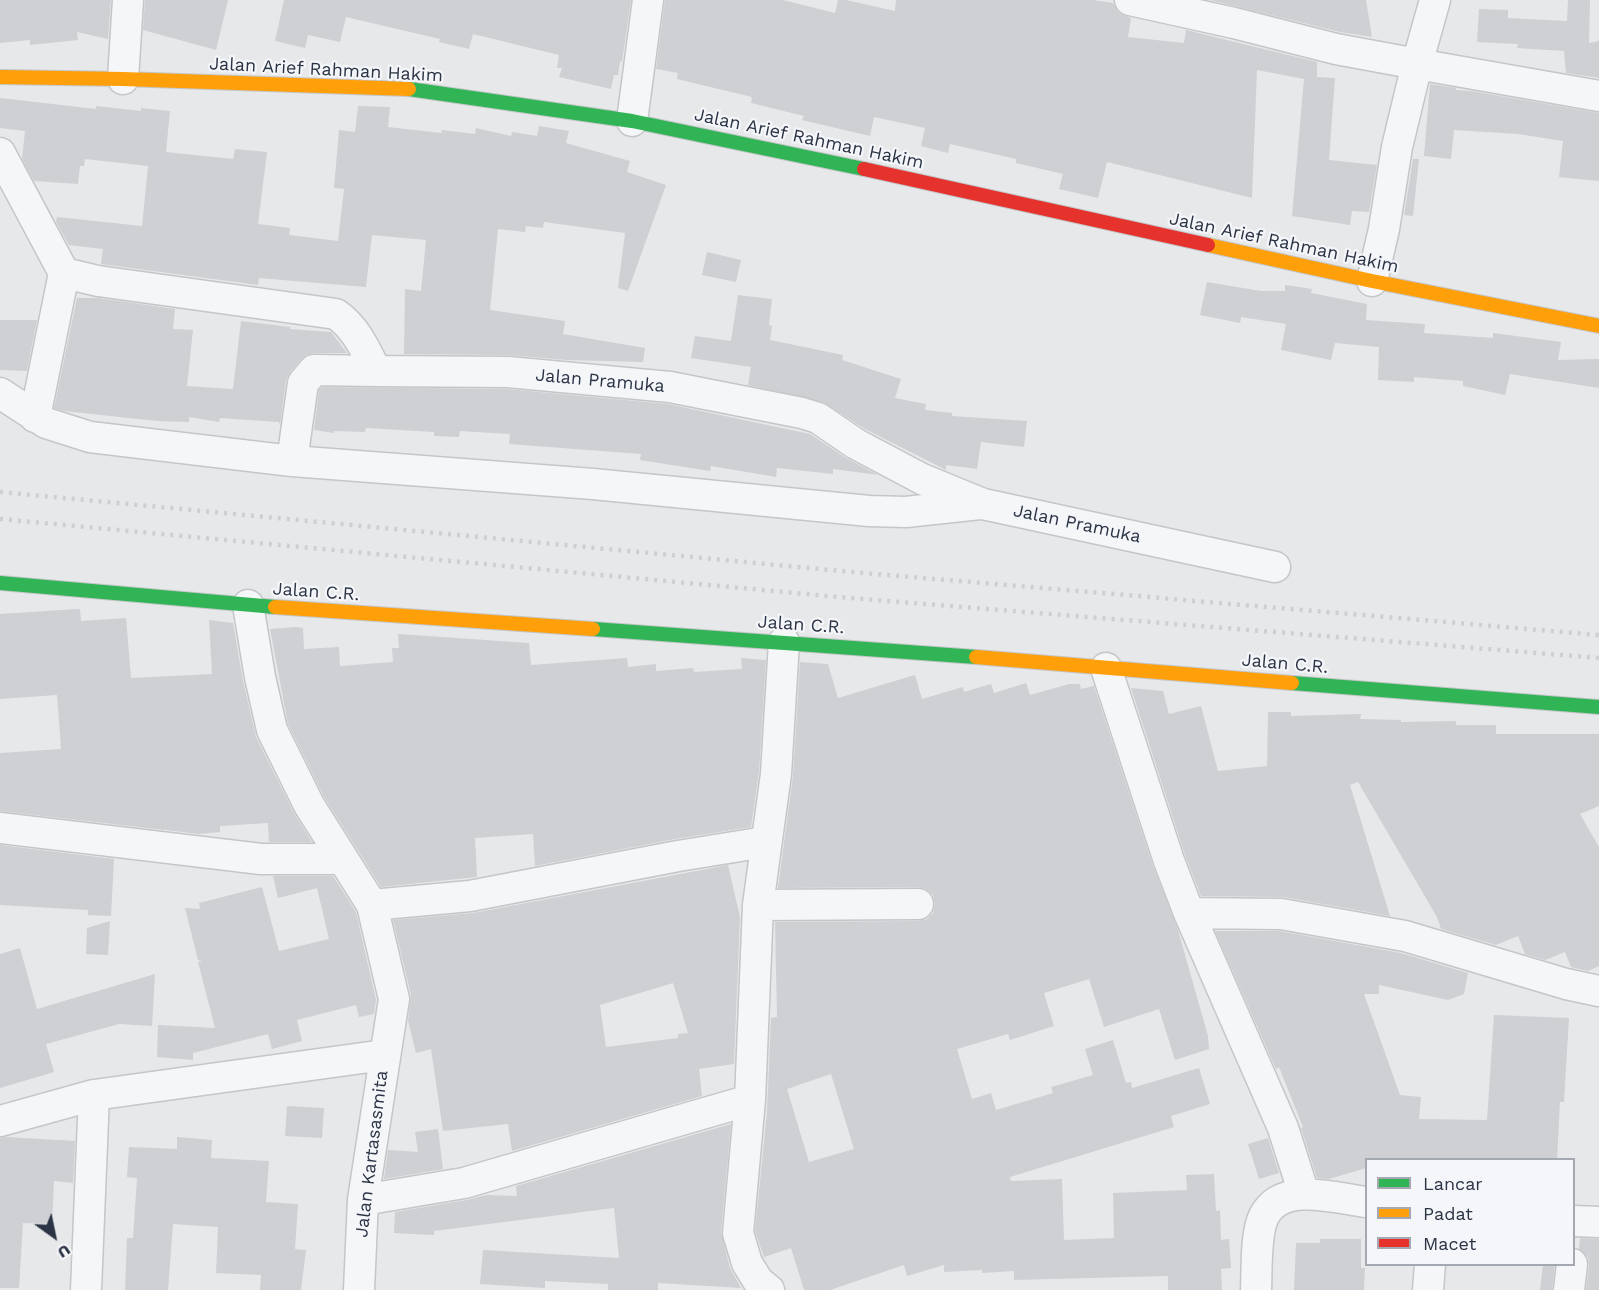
<!DOCTYPE html>
<style>
body{margin:0}
#map{position:relative;width:1599px;height:1290px;overflow:hidden;background:#e6e8ea;font-family:"Work Sans",sans-serif}
canvas{display:block}
.legend{position:absolute;left:1365px;top:1158px;width:210px;height:108px;box-sizing:border-box;background:#f4f6f9;border:2px solid #a4a8b1;margin:0;padding:8px 10px;list-style:none;font-size:18px;color:#2b3445}
.legend li{display:flex;align-items:center;gap:12px;height:30px}
.legend b{width:30px;border:2px solid #a4a8b1}
.north{position:absolute;left:24px;top:1206px;width:60px;height:60px;-webkit-text-stroke:4px #f4f6f9;paint-order:stroke;rotate:147deg;font-size:16px;font-weight:700;line-height:24px;text-align:center;color:#2b3445}
.north::after{content:'';display:block;margin:auto;width:21px;height:27px;background:#2b3445;clip-path:polygon(50% 0,100% 100%,50% 72%,0 100%)}
</style>
<div id="map">
<canvas width="1599" height="1290"></canvas>
<ul class="legend">
<li><b style="height:8px;background:#30b455"></b>Lancar</li>
<li><b style="height:8px;background:#ff9f0a"></b>Padat</li>
<li><b style="height:8px;background:#e5322d"></b>Macet</li>
</ul>
<div class="north">U</div>
</div>
<script>
const c = document.querySelector('canvas').getContext('2d');
c.lineJoin = 'round';
function fillPath(path, color) { c.fillStyle = color; c.fill(path, 'evenodd'); }
function trace(path, color, width, dash) { c.strokeStyle = color; c.lineWidth = width; c.lineCap = dash ? 'butt' : 'round'; c.setLineDash(dash || []); c.stroke(path); }
function write(font, color, halo, rows, align = 'center') {
  c.font = font + ' "Work Sans",sans-serif'; c.lineWidth = 4.5; c.setLineDash([]); c.textBaseline = 'middle'; c.strokeStyle = halo; c.fillStyle = color; for (const [text, x, y, turn = 0] of rows) {
    c.save(); c.translate(x, y); c.rotate((+turn || 0) * Math.PI / 180); c.textAlign = isNaN(turn) ? turn : align; if (halo) c.strokeText(text, 0, 0); c.fillText(text, 0, 0); c.restore();
  }
}
const building = new Path2D(`
 M 0,0 L 111,0 L 108,39 L 77,32 L 78,40 L 30,45 L 30,40 L 0,43 Z
 M 145,0 L 228,0 L 216,50 L 143,30 Z
 M 284,0 L 631,0 L 622,62 L 620,61 L 618,75 L 614,75 L 611,89 L 559,77 L 562,68 L 557,68 L 559,55 L 473,34 L 469,49 L 439,42 L 440,39 L 346,17 L 340,42 L 308,35 L 305,48 L 275,41 Z
 M 665,0 L 783,0 L 835,13 L 838,0 L 846,0 L 895,11 L 896,0 L 1093,0 L 1113,3 L 1119,13 L 1131,18 L 1128,37 L 1184,43 L 1186,30 L 1317,62 L 1317,77 L 1335,78 L 1329,160 L 1377,165 L 1369,212 L 1352,211 L 1350,225 L 1292,216 L 1304,79 L 1257,70 L 1252,198 L 1107,162 L 1098,198 L 1059,189 L 1063,174 L 1016,163 L 1016,159 L 950,144 L 948,153 L 921,146 L 925,128 L 874,117 L 870,136 L 802,120 L 804,116 L 751,103 L 752,97 L 677,79 L 678,73 L 656,69 Z
 M 1210,0 L 1366,0 L 1372,37 L 1340,32 Z
 M 1568,0 L 1590,0 L 1589,43 L 1599,41 L 1599,78 L 1566,73 L 1564,51 L 1517,48 L 1518,44 L 1477,42 L 1479,9 L 1508,10 L 1508,18 L 1567,21 Z
 M 1430,84 L 1456,88 L 1456,90 L 1471,91 L 1599,113 L 1599,181 L 1559,177 L 1563,141 L 1518,134 L 1454,130 L 1451,159 L 1424,156 Z
 M 0,98 L 96,109 L 96,106 L 141,111 L 141,108 L 170,111 L 166,152 L 233,159 L 235,149 L 267,152 L 258,224 L 290,228 L 289,235 L 338,241 L 344,189 L 334,188 L 339,130 L 355,132 L 358,106 L 390,107 L 388,127 L 441,133 L 442,130 L 475,134 L 476,128 L 511,136 L 512,132 L 537,136 L 539,126 L 569,131 L 566,143 L 630,161 L 627,172 L 666,185 L 628,291 L 618,288 L 625,233 L 544,222 L 543,228 L 526,226 L 525,232 L 498,229 L 490,310 L 565,321 L 563,334 L 645,348 L 643,362 L 567,360 L 508,355 L 404,354 L 405,289 L 421,291 L 426,240 L 372,235 L 366,287 L 259,278 L 258,285 L 101,264 L 103,249 L 69,245 L 56,222 L 57,217 L 142,226 L 148,166 L 85,159 L 84,166 L 80,166 L 78,184 L 34,181 L 22,159 L 25,131 L 0,128 Z
 M 1413,159 L 1419,159 L 1413,216 L 1404,215 Z
 M 707,252 L 741,260 L 736,282 L 702,275 Z
 M 1207,282 L 1261,291 L 1285,291 L 1285,285 L 1312,289 L 1311,293 L 1367,304 L 1366,320 L 1425,324 L 1424,333 L 1493,338 L 1493,333 L 1561,342 L 1558,360 L 1599,359 L 1599,388 L 1510,374 L 1505,395 L 1463,386 L 1463,381 L 1414,377 L 1414,382 L 1378,380 L 1379,347 L 1335,343 L 1331,360 L 1281,350 L 1286,324 L 1241,317 L 1240,323 L 1200,315 Z
 M 738,295 L 772,299 L 769,325 L 772,326 L 770,340 L 843,355 L 842,360 L 901,379 L 895,398 L 926,404 L 925,410 L 952,413 L 952,416 L 1027,421 L 1024,447 L 981,442 L 977,469 L 946,465 L 946,470 L 865,429 L 823,402 L 748,385 L 751,367 L 691,358 L 695,336 L 731,341 Z
 M 77,298 L 98,298 L 175,309 L 173,329 L 193,330 L 187,386 L 233,389 L 241,321 L 290,327 L 290,329 L 331,332 L 347,353 L 314,353 L 306,355 L 301,359 L 290,372 L 286,380 L 280,425 L 279,422 L 220,418 L 219,422 L 189,417 L 189,422 L 157,421 L 64,411 L 54,408 Z
 M 0,320 L 37,320 L 27,371 L 0,370 Z
 M 322,387 L 507,389 L 668,404 L 810,434 L 846,458 L 878,475 L 833,469 L 833,474 L 777,468 L 776,477 L 711,466 L 710,471 L 640,460 L 641,454 L 509,444 L 510,434 L 460,431 L 459,437 L 434,436 L 434,432 L 366,428 L 365,432 L 334,431 L 334,433 L 314,430 L 319,390 Z
 M 77,609 L 80,609 L 81,621 L 126,618 L 131,678 L 212,674 L 209,620 L 233,623 L 243,681 L 256,737 L 294,813 L 312,842 L 269,842 L 268,823 L 220,826 L 220,832 L 199,834 L 166,830 L 165,828 L 165,830 L 0,811 L 0,753 L 61,749 L 57,695 L 0,699 L 0,614 Z
 M 296,627 L 303,628 L 304,649 L 339,647 L 340,666 L 393,662 L 392,648 L 399,648 L 398,634 L 529,643 L 531,665 L 627,658 L 628,667 L 656,664 L 656,671 L 693,668 L 694,672 L 742,669 L 741,658 L 766,660 L 759,772 L 751,827 L 675,839 L 535,866 L 533,834 L 475,838 L 477,877 L 381,887 L 324,797 L 288,724 L 270,629 Z
 M 800,662 L 828,664 L 838,698 L 915,675 L 922,699 L 963,687 L 964,692 L 991,684 L 994,693 L 1026,683 L 1030,695 L 1069,684 L 1080,684 L 1081,689 L 1094,686 L 1153,866 L 1178,930 L 1208,1036 L 1209,1049 L 1175,1060 L 1159,1009 L 1104,1027 L 1089,979 L 1044,993 L 1054,1026 L 1010,1040 L 1008,1034 L 957,1049 L 972,1099 L 991,1093 L 996,1110 L 1053,1093 L 1051,1087 L 1093,1075 L 1085,1049 L 1113,1040 L 1126,1083 L 1131,1082 L 1132,1088 L 1199,1068 L 1210,1104 L 1171,1116 L 1174,1127 L 1010,1177 L 1011,1181 L 1062,1179 L 1064,1240 L 1114,1238 L 1113,1193 L 1187,1190 L 1186,1175 L 1214,1174 L 1216,1211 L 1220,1210 L 1221,1240 L 1229,1239 L 1231,1268 L 1221,1269 L 1222,1290 L 1168,1290 L 1168,1276 L 1014,1280 L 1014,1271 L 982,1273 L 982,1270 L 944,1272 L 944,1265 L 907,1276 L 904,1265 L 830,1290 L 804,1290 L 791,1248 L 764,1257 L 755,1231 L 767,1112 L 771,1018 L 777,1017 L 775,922 L 918,921 L 927,919 L 933,913 L 935,904 L 933,895 L 926,889 L 918,887 L 778,888 L 793,776 ZM 831,1074 L 854,1149 L 809,1162 L 787,1089 Z
 M 1131,688 L 1163,691 L 1169,714 L 1201,706 L 1218,771 L 1267,766 L 1268,712 L 1291,712 L 1291,716 L 1361,714 L 1360,719 L 1401,720 L 1401,722 L 1456,721 L 1456,725 L 1496,725 L 1496,734 L 1599,734 L 1599,806 L 1580,814 L 1599,847 L 1599,966 L 1588,971 L 1571,967 L 1565,952 L 1545,960 L 1525,954 L 1518,936 L 1496,945 L 1441,929 L 1437,917 L 1358,782 L 1350,785 L 1390,916 L 1284,897 L 1201,896 L 1185,855 Z
 M 0,845 L 114,859 L 111,916 L 88,915 L 88,910 L 0,905 Z
 M 728,865 L 740,917 L 734,1064 L 699,1069 L 702,1096 L 512,1151 L 508,1124 L 443,1131 L 431,1049 L 416,1053 L 408,1021 L 411,995 L 393,920 L 473,913 ZM 673,983 L 688,1033 L 678,1034 L 678,1038 L 606,1047 L 600,1005 Z
 M 273,876 L 333,876 L 356,912 L 376,1000 L 374,1014 L 359,1017 L 356,1005 L 297,1020 L 302,1041 L 272,1049 L 268,1034 L 193,1053 L 193,1060 L 157,1057 L 158,1025 L 215,1028 L 198,962 L 202,961 L 198,960 L 185,908 L 200,909 L 199,903 L 262,887 L 279,951 L 329,939 L 317,888 L 278,898 Z
 M 110,921 L 108,955 L 86,954 L 87,928 Z
 M 1215,931 L 1279,931 L 1401,953 L 1468,973 L 1464,994 L 1448,1000 L 1379,985 L 1379,994 L 1364,994 L 1400,1095 L 1421,1097 L 1419,1119 L 1487,1120 L 1494,1015 L 1569,1018 L 1564,1102 L 1560,1102 L 1557,1160 L 1366,1160 L 1366,1168 L 1329,1179 L 1317,1178 L 1301,1128 L 1303,1127 L 1279,1067 L 1276,1069 Z
 M 20,948 L 37,1009 L 155,974 L 152,1026 L 119,1024 L 46,1044 L 54,1072 L 0,1088 L 0,954 Z
 M 287,1106 L 324,1108 L 322,1138 L 285,1136 Z
 M 731,1124 L 721,1232 L 730,1268 L 741,1288 L 658,1283 L 658,1290 L 608,1290 L 608,1284 L 545,1281 L 545,1288 L 480,1284 L 483,1250 L 619,1258 L 614,1208 L 434,1231 L 434,1235 L 394,1233 L 395,1212 L 467,1200 L 486,1195 L 517,1196 L 516,1186 Z
 M 438,1129 L 443,1169 L 384,1179 L 388,1150 L 418,1152 L 415,1132 Z
 M 6,1137 L 75,1141 L 73,1183 L 54,1181 L 52,1224 L 23,1223 L 19,1288 L 0,1288 L 0,1138 Z
 M 177,1137 L 212,1140 L 211,1158 L 269,1161 L 266,1202 L 298,1204 L 295,1249 L 306,1250 L 301,1290 L 260,1290 L 261,1275 L 216,1273 L 218,1227 L 173,1224 L 168,1290 L 125,1290 L 127,1238 L 133,1238 L 137,1178 L 127,1177 L 129,1147 L 177,1149 Z
 M 1268,1138 L 1279,1173 L 1259,1179 L 1248,1144 Z
 M 1580,1238 L 1599,1239 L 1599,1290 L 1586,1290 L 1589,1265 L 1588,1257 L 1579,1249 Z
 M 1320,1239 L 1361,1239 L 1361,1268 L 1365,1268 L 1364,1290 L 1294,1290 L 1296,1243 L 1320,1243 Z
 M 1543,1264 L 1555,1264 L 1552,1290 L 1540,1290 Z`);
const street = new Path2D(`
 M 1130,0 L 1234,23 L 1336,49 L 1417,64 L 1397,147 L 1384,229 L 1372,281
 M 1435,0 L 1417,64 L 1599,96
 M 123,79 L 128,0
 M 632,121 L 648,0
 M 0,153 L 64,273 L 98,281 L 336,314 C 356,328 365,349 376,371 L 508,372 L 670,387 L 802,413 L 818,418 L 856,444 L 922,479 L 983,504 L 1275,567
 M 0,393 L 46,423 L 90,437 L 292,461 L 303,383 L 314,370 L 376,371
 M 35,417 L 64,273
 M 292,461 L 593,484 L 869,511 L 906,512 L 980,504
 M 248,605 L 260,677 L 272,730 L 309,805 L 372,905 L 394,999 L 363,1200 L 359,1290
 M 1106,668 L 1169,861 L 1189,913
 M 0,828 L 261,859 L 343,859
 M 372,905 L 470,896 L 678,856 L 765,842
 M 758,905 L 918,904
 M 0,1121 L 94,1095 L 384,1055
 M 1304,1194 L 1283,1128 L 1189,913 L 1281,914 L 1405,936 L 1566,984 L 1599,991
 M 363,1200 L 464,1183 L 750,1100
 M 1574,1221 L 1599,1222
 M 86,1290 L 94,1095
 M 769,1290 L 758,1281 L 747,1263 L 738,1233 L 750,1100 L 758,905 L 776,774 L 784,642
 M 1256,1290 C 1257,1270 1255,1234 1264,1216 C 1282,1181 1335,1198 1366,1202
 M 1428,1290 L 1430,1264
 M 1569,1290 L 1572,1264`);
const fast = new Path2D(`
 M 409,89 L 632,121 L 864,169
 M 0,583 L 275,607
 M 593,629 L 976,657
 M 1292,683 L 1599,707`);
const slow = new Path2D(`
 M 0,77 L 123,79 L 409,89
 M 1208,245 L 1372,281 L 1599,326
 M 275,607 L 593,629
 M 976,657 L 1292,683`);
const jam = new Path2D(`
 M 864,169 L 1208,245`);
const rail = new Path2D(`
 M 0,492 L 841,571 L 1599,635
 M 0,519 L 838,597 L 1599,658`);
const streetNames = [
 ["Jalan Arief Rahman Hakim",326,70,3],
 ["Jalan Arief Rahman Hakim",809,139,12],
 ["Jalan Arief Rahman Hakim",1284,243,12],
 ["Jalan Pramuka",600,381,5],
 ["Jalan Pramuka",1077,524,12],
 ["Jalan C.R.",316,592,4],
 ["Jalan C.R.",801,625,4],
 ["Jalan C.R.",1285,664,5],
 ["Jalan Kartasasmita",372,1154,-83]
];
fillPath(building, '#ced0d3');
trace(street, '#c4c6c8', 33);
trace(fast, '#c4c6c8', 16);
trace(slow, '#c4c6c8', 16);
trace(jam, '#c4c6c8', 16);
trace(street, '#f5f6f7', 30);
trace(fast, '#30b455', 14);
trace(slow, '#ff9f0a', 14);
trace(jam, '#e5322d', 14);
trace(rail, '#cecfd2', 4.5, [3, 6]);
write('18px', '#2b3445', '#f4f6f9', streetNames);
</script>
